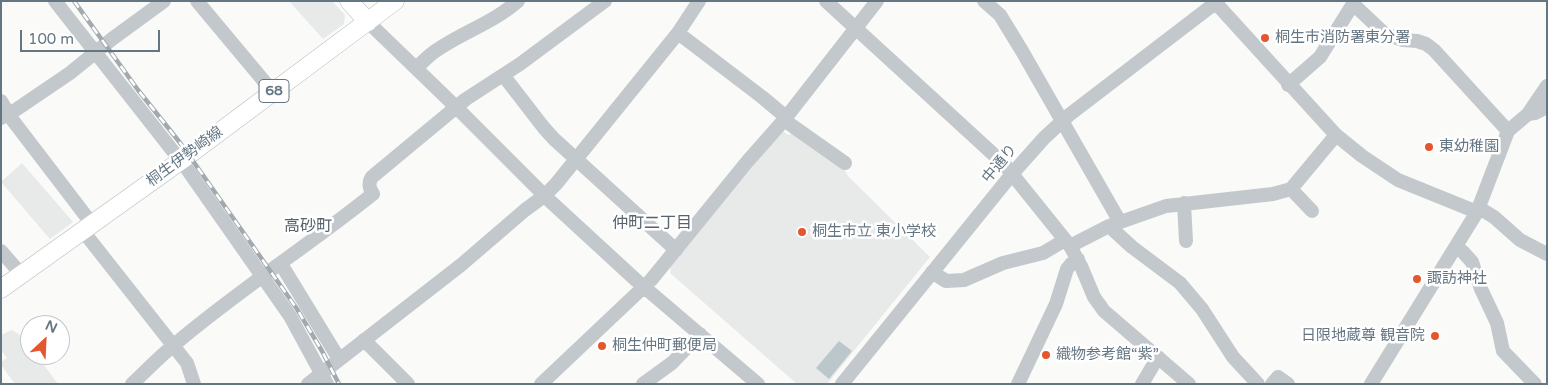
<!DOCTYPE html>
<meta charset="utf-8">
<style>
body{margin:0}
#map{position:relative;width:1548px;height:385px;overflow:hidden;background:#fafaf8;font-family:"Varela Round",sans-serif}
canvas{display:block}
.frame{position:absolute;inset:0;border:2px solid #657683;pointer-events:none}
.north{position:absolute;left:20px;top:315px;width:50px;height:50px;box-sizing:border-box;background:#fff;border:1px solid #c1c8cd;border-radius:50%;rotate:25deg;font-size:14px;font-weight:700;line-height:20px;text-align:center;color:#657683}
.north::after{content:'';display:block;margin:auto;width:18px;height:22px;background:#e4572e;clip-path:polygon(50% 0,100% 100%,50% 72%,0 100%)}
.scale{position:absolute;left:20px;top:30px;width:140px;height:22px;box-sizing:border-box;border:2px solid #657683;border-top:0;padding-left:6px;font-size:15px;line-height:18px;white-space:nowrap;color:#657683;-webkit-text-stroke:4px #fff;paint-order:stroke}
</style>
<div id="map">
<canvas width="1548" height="385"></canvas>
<div class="frame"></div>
<div class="north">N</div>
<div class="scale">100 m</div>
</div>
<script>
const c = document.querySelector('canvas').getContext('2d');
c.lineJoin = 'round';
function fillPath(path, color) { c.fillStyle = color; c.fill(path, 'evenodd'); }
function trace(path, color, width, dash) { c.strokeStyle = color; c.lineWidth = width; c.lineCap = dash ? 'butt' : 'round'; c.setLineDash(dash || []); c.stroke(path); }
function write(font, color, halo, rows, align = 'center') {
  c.font = font + ' "Varela Round","Noto Sans JP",sans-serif'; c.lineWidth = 5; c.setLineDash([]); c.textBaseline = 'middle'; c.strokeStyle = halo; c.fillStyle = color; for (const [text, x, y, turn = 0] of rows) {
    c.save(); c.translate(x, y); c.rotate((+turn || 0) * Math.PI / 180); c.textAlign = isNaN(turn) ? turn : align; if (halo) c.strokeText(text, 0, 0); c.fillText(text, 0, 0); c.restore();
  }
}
const built = new Path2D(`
 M 289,1 L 332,1 L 345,15 L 344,24 L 323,39 Z
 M 782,131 L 789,135 L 792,132 L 842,166 L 848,176 L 930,257 L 827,384 L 797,384 L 670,273 L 671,270 L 669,268 Z
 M 22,163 L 73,222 L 50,239 L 1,182 Z
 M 12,330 L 20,335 L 30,350 L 30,355 L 34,355 L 41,365 L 43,364 L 58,384 L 15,384 L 1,365 L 1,362 L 7,358 L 1,350 L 1,335 Z`);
const water = new Path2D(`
 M 839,341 L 852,351 L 829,379 L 816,368 Z`);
const minor = new Path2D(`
 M 55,1 L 187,169 L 290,316 L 327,384
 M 197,1 L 273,92
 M 826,1 L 1004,164 L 1070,246 L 1081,266 L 1094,297 L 1104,311 L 1189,384
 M 984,1 L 1000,15 L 1022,51 L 1120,222
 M 1214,1 L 1336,135 L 1362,156 L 1398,180 L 1477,212
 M 368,22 L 456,107 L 550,201 L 637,281 L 758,384
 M 678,33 L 762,97 L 786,117
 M 416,68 C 422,63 427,57 434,52 C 460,33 493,23 518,1
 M 503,75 L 544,128 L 554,139 L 676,250
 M 1288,85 L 1320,57 L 1353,4 L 1385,34 L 1403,40 L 1417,41 L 1426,44 L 1434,50 L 1508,131
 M 1,101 L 11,118 L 92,224
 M 1528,114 L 1535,113 L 1547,107
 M 1,118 L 17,109 L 70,73 L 112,39 L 164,1
 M 784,120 L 845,163
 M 1291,189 L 1312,211
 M 1184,203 L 1186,241
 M 1479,208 L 1494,217 L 1520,240 L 1547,254
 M 1109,226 L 1132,247 L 1180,283 L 1202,309 L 1233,357 L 1258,384
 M 83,231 L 183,358 L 187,363 L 194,384
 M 1070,246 L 1109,226 L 1166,206 L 1273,194 L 1291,189 L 1336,135
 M 1456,247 L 1463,252 L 1472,262 L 1481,289 L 1497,323 L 1503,351 L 1535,384
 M 1,251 L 21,274
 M 281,264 L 339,359
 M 932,272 L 946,281 L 964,280 L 1003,263 L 1043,253 L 1065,240
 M 364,340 L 408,384
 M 132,384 C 146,371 159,357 174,345 C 236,292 305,248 369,197 L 373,194 C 369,188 368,183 372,177 L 466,99 L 520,64 L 605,1
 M 308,384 L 461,265 L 525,210 L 544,196 L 556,184 L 678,33 L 699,1
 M 541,384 L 651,280 L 747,162 L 784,120 L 877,1
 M 643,384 L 672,363 L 700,334
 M 842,384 L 1012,174 L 1044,138 L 1069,115 L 1218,1
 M 1018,384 L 1056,304 L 1067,269 L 1071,264 L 1078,259
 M 1142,384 L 1158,357
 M 1272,384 L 1278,377 L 1288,384
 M 1371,384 L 1477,212 L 1508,131 L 1528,114 L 1547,86`);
const major = new Path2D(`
 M 349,1 L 368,22
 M 1,289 L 186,157 L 395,1`);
const rail = new Path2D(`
 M 74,1 L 138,90 L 181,144 L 297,309 L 322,351 L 339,384`);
const markers = [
 [1265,38,5,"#e4572e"],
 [1429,147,5,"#e4572e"],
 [802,232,5,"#e4572e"],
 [1417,279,5,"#e4572e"],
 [1435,336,5,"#e4572e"],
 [602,346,5,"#e4572e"],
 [1046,355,5,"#e4572e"]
];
const shields = [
 [274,91,30]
];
const shieldNames = [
 ["68",274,91]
];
const poiNames = [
 ["桐生市消防署東分署",1275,38],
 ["東幼稚園",1439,147],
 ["桐生市立 東小学校",812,232],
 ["諏訪神社",1427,279],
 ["日限地蔵尊 観音院",1425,336,"right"],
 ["桐生仲町郵便局",612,346],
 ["織物参考館“紫”",1056,355]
];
const streetNames = [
 ["桐生伊勢崎線",185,157,-36],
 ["中通り",1000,164,-50]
];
const neighbourhoodNames = [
 ["仲町二丁目",652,224],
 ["高砂町",308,227]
];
fillPath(built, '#e8e9e9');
fillPath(water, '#bbc7cb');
trace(major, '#b5babe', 19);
trace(minor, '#c3c8cc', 14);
trace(major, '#fff', 18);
trace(rail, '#a2aab0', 4.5);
trace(rail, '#fff', 2.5, [8]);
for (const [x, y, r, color] of markers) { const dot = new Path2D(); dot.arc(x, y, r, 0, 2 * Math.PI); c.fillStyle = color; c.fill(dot); trace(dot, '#fff', 2); }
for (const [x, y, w] of shields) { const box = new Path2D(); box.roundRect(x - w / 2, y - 11.5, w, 23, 4); c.fillStyle = '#fff'; c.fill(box); trace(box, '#657683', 1); }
write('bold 14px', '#657683', null, shieldNames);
write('15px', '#657683', '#fff', poiNames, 'left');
write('15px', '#657683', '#fff', streetNames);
write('16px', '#57646e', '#fff', neighbourhoodNames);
</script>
